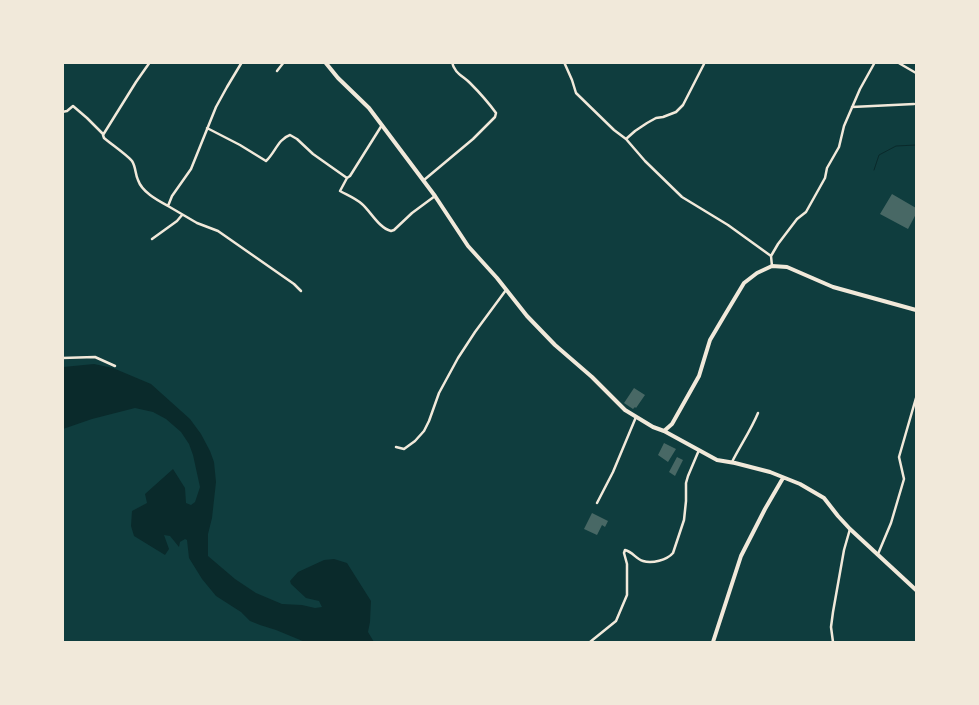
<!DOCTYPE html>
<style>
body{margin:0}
#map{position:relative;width:979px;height:705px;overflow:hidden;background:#0f3d3e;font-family:"Public Sans",sans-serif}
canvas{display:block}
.frame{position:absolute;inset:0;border:64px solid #f1e9da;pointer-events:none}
</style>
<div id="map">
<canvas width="979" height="705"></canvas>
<div class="frame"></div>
</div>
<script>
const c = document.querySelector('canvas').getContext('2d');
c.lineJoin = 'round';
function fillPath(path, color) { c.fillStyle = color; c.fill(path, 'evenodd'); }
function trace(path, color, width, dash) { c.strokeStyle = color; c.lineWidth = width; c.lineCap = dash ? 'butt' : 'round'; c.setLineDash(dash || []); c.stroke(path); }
const water = new Path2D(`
 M 94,364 L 113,368 L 151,384 L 190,419 L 201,434 L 210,451 L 214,462 L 216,482 L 212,518 L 208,534 L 208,556 L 235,579 L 256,593 L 282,604 L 302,605 L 315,608 L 322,607 L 319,601 L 306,598 L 291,584 L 290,581 L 298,572 L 324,560 L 334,559 L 347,563 L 371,601 L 370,622 L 368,632 L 374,642 L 305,642 L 276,630 L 260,625 L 250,621 L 241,612 L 216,596 L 202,579 L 189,558 L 187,540 L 185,539 L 180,542 L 179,547 L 170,536 L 164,535 L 169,549 L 165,555 L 134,536 L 131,526 L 132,511 L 147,503 L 145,494 L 173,469 L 185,488 L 186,503 L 191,505 L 195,502 L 200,487 L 193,455 L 189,444 L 181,432 L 166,419 L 153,412 L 135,408 L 92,419 L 63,429 L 63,367 Z`);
const stream = new Path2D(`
 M 874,170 L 879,155 L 896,146 L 916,145`);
const building = new Path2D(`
 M 892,194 L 916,208 L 916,214 L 908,229 L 880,214 Z
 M 634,388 L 645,395 L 636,408 L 635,407 L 633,409 L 624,403 Z
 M 664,443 L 676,449 L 668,462 L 658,455 Z
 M 677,457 L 683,460 L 675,476 L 669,472 Z
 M 592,513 L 608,521 L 605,527 L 602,525 L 597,535 L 584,529 Z`);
const minor = new Path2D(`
 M 150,62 L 136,82 L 103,135 L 104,138 C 111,144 127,155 132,161 C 136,167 135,174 138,180 C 142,192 157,200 168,206
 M 242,62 L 227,87 L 216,107 L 191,169 L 172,196 L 168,206 L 197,223 L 218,231 L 294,284 L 301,291
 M 564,62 L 572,80 L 576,93 L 614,130 L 626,139
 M 705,62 L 683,105 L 676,112 L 663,117 L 656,118 L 647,123 L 635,131 L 626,139 L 645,161 L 682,197 L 728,225 L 771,256 L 772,266
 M 897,62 L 916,73
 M 277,71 L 284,62
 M 852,107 L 914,104
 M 62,112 L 67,111 L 73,106 L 87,118 L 103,134
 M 207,128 L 240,145 L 266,161 C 275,153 278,139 290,135 L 297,139 L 313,154 L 347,178 L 350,176 L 382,125
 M 347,178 L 340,191 C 347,195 355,198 362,204 C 371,212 379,228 391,231 L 394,230 L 412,213 L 435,196
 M 424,180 L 473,139 L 495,117 L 496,113 C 488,102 479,92 470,83 C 463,76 454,73 452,62
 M 152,239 L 177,221 L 182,215
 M 771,256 L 778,244 L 797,219 L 806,212 L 825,178 L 827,168 L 839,147 L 844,126 L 860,89 L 875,62
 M 62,358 L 95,357 L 115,366
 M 396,447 L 404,449 L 415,441 L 424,431 L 429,421 L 439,393 L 458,358 L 475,332 L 506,290
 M 732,462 C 740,446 751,430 758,413
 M 597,503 L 613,472 L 636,417
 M 878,554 L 891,523 L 904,479 L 899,457 L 916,398
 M 590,642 L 616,621 L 627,595 L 627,564 L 624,553 L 625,550 C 633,552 636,559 643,561 C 652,564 667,560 673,553 L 684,520 L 686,501 L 686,483 L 688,476 L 699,450
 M 833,642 L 831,627 L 833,612 L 844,550 L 850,529`);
const secondary = new Path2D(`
 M 325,62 L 338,78 L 369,108 L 435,196 L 468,246 L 497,278 L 527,316 L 555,345 L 592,377 L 625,410 L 653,427 L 664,431 L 717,460 L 735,463 L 770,472 L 800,484 L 824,498 L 838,516 L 850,529 L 916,590
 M 664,431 L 672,424 L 699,376 L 710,340 L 723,318 L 744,283 L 757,273 L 772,266 L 787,267 L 833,287 L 916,310
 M 713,642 L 741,556 L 765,509 L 783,478`);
fillPath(water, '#0a2a2b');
trace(stream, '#0a2a2b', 1);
fillPath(building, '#486865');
trace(minor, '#f1e9da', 2.5);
trace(secondary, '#f1e9da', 4);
</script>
